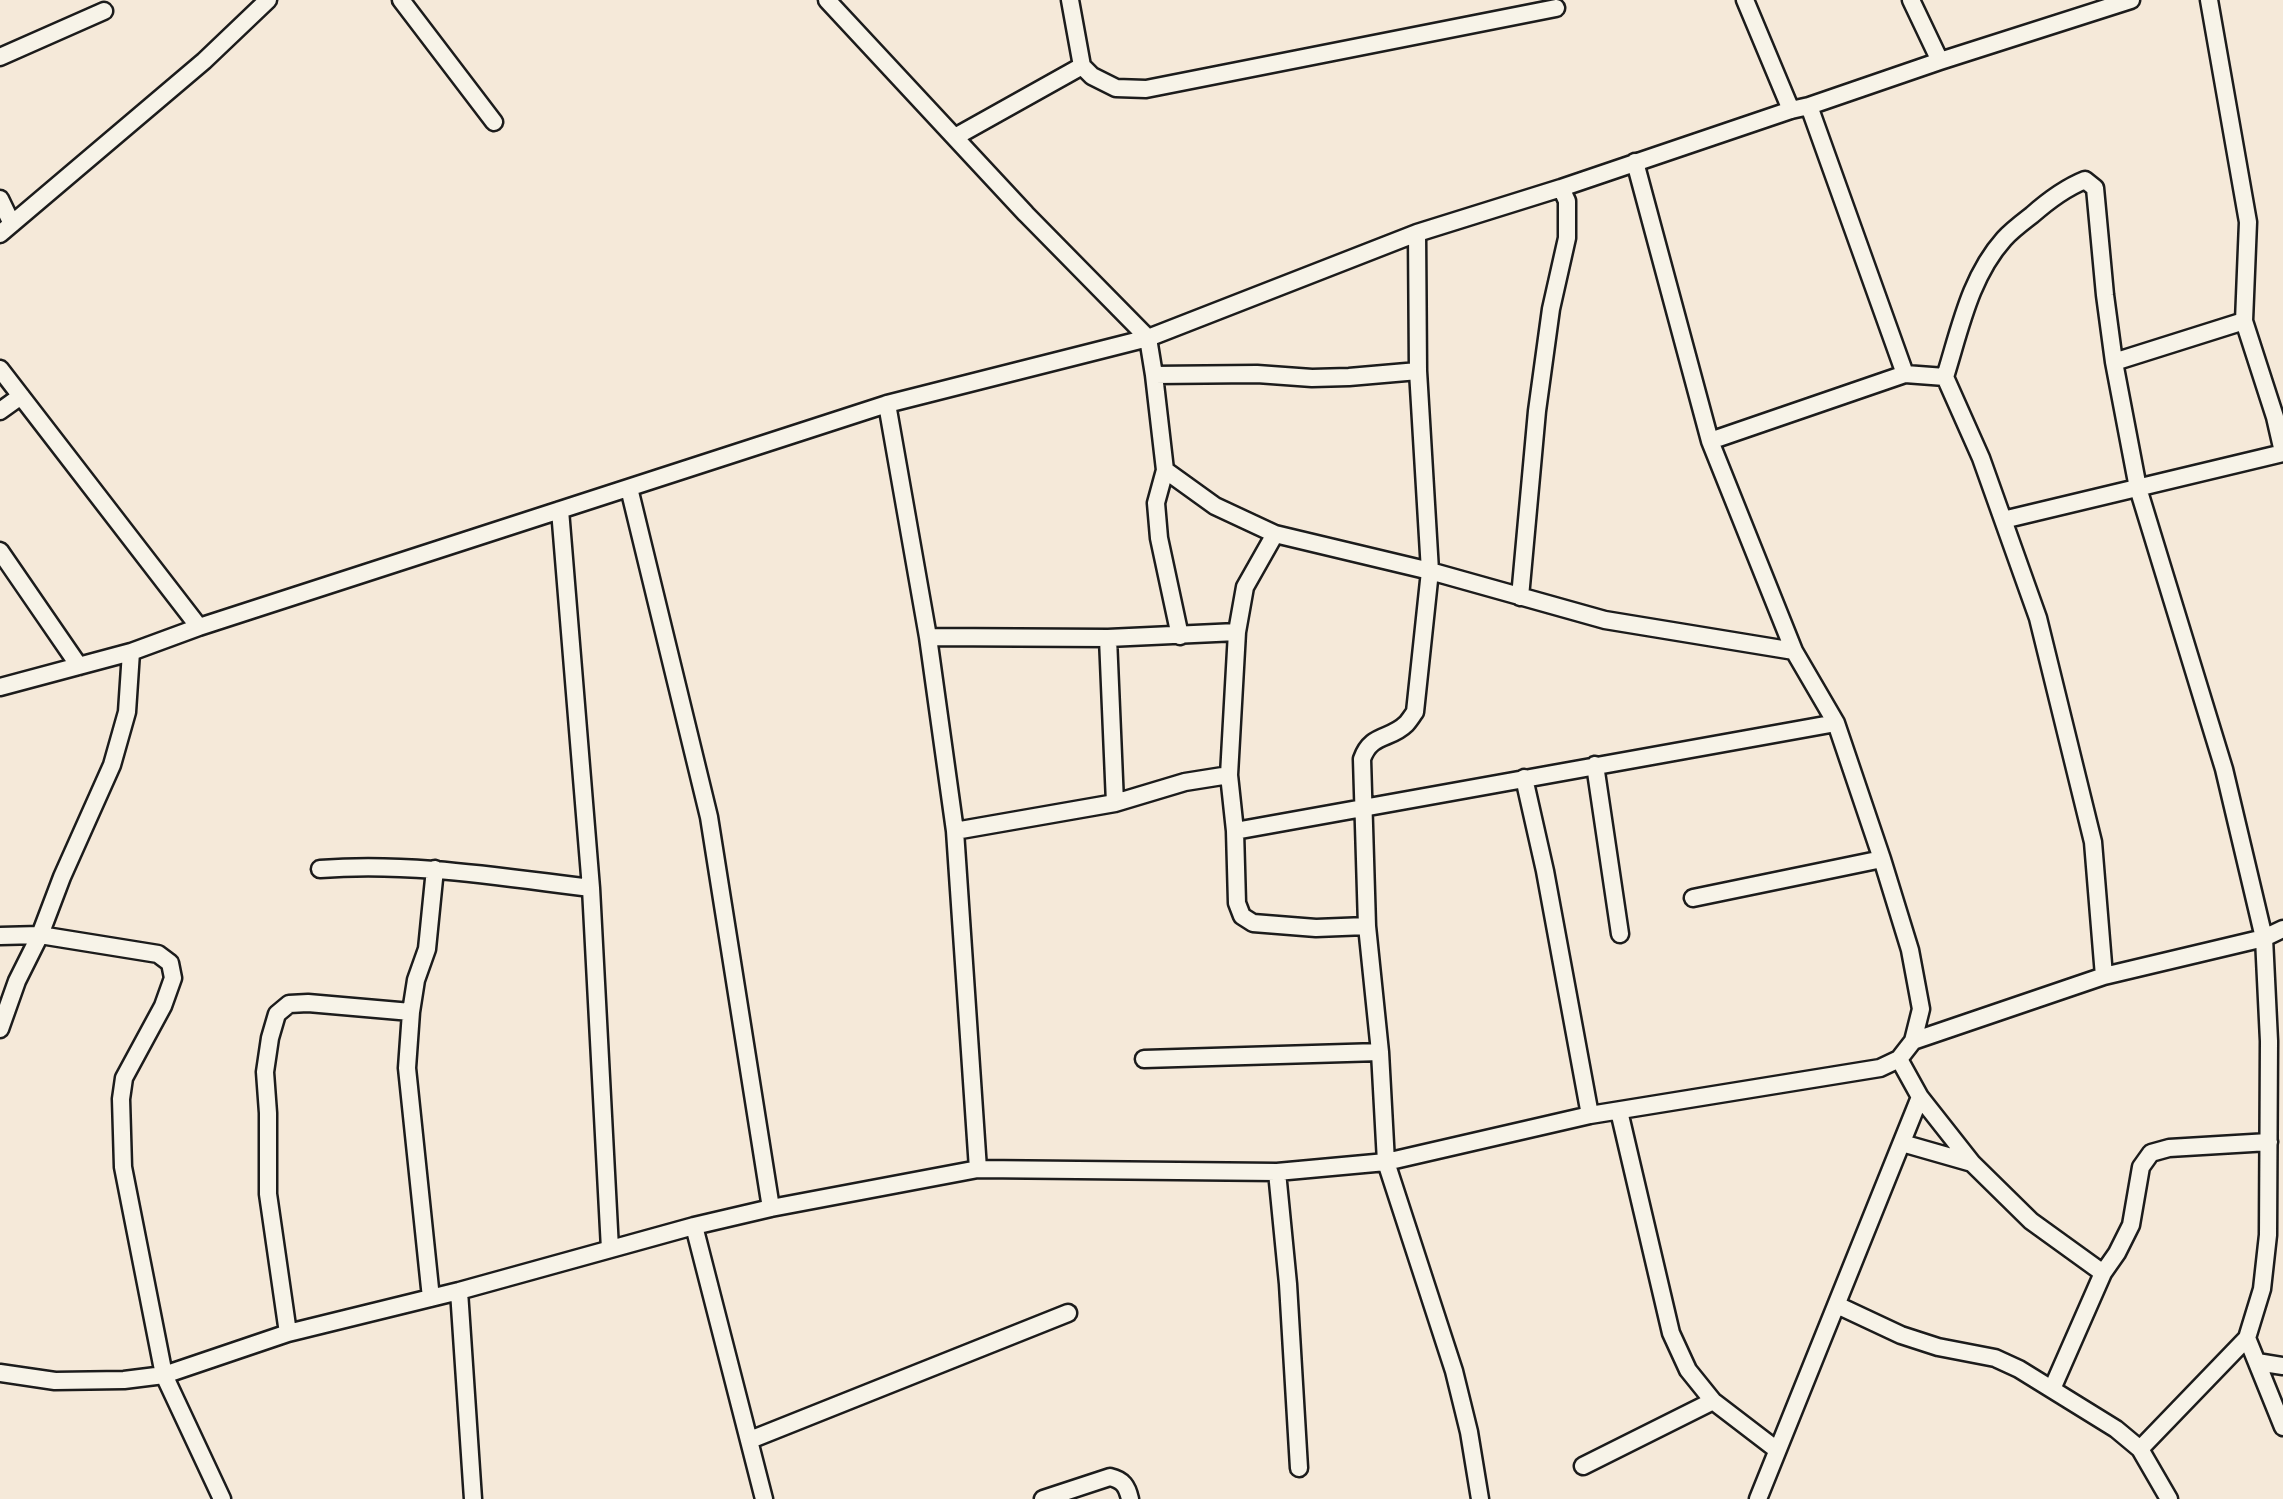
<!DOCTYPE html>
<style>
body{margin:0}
canvas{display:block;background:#f5e9d9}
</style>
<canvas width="2283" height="1499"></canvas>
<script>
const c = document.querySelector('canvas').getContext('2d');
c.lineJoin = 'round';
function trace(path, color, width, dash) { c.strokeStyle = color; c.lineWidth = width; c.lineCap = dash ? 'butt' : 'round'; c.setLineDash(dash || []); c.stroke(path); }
const minor = new Path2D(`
 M 401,0 L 494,122
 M 827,0 L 1026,214 L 1148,338 L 1154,375 L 1165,470 L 1215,506 L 1275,534 L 1430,571 L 1605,620 L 1794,651
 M 1070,0 L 1082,66 L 1092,76 L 1116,88 L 1146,89 L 1556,8
 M 1745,0 L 1791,110
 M 1911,0 L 1940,61
 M 2209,0 L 2248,222 L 2244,321 L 2275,417 L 2283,452
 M 0,57 L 104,11
 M 1809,106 L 1905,374
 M 955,137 L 1082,66
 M 0,199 L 12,224
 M 1417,233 L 1418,371 L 1430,571 L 1415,712 C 1412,716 1409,721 1406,724 C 1390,740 1371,733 1362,759 L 1367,926 L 1380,1052 L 1386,1162 L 1454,1371 L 1469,1432 L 1480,1499
 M 0,234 L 204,61 L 268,0
 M 2114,362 L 2244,321
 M 0,369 L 199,627
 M 1154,375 L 1257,374 L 1312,378 L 1349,377 L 1418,371
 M 887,404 L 928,637 L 955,831 L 978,1169
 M 0,411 L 21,396
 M 1710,441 L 1905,374 L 1945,377
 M 1165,470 L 1156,503 L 1159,538 L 1180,636
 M 629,488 L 709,817 L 771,1208
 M 560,510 L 591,888 L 610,1249
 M 2003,520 L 2283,453
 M 1275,534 L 1245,587 L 1237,632 L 1229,775 L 1235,831 L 1237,903 L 1242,916 L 1253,923 L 1316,928 L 1367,926
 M 0,551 L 79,666
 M 1520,597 L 1537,411 L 1551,309 L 1567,238 L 1567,201 L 1561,188
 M 928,637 L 1108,638 L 1237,632
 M 1108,638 L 1115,803
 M 0,687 L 131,652 L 199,627 L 887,404 L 1148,338 L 1417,233 L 1561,188 L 1791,110 L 1809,106 L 1940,61 L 2131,0
 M 1595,765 L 1620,934
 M 1524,778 L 1545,871 L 1590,1115
 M 955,831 L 1115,803 L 1185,782 L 1229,775
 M 1235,831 L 1836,723
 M 320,869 C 411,862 500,877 591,888
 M 1693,898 L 1882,859
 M 0,936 L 40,935 L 158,954 L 170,963 L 173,978 L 163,1006 L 124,1078 L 121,1099 L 123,1167 L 164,1375 L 222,1499
 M 2104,976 L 2093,842 L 2038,618 L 1981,458 L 1945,377 C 1960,329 1970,277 2004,239 C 2012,230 2023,222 2032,215 C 2049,200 2065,188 2085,180 L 2095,188 L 2105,295 L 2114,362 L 2138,488 L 2224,769 L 2264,938 L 2269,1041 L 2268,1235 L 2262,1289 L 2247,1338 L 2140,1449
 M 0,1029 L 17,981 L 40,935 L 62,877 L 112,765 L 127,712 L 131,652
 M 1913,1041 L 2104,976 L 2264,938 L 2283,929
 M 1144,1059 L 1380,1052
 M 1920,1097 L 1972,1163 L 2031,1221 L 2103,1273
 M 1619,1111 L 1671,1333 L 1688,1370 L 1713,1401 L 1777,1450
 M 1902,1143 L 1972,1163
 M 1277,1172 L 1288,1284 L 1299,1468
 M 694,1226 L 764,1499
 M 459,1291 L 473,1499
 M 431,1298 L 407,1068 L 411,1012 L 416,980 L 427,949 L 435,869
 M 1837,1305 L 1901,1335 L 1938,1347 L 1995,1358 L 2019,1369 L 2116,1429 L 2140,1449 L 2169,1499
 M 288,1333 L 268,1194 L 268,1113 L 265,1072 L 270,1038 L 277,1014 L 289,1004 L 308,1003 L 411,1012
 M 2247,1338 L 2283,1427
 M 2257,1362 L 2283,1366
 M 0,1373 L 55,1381 L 124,1380 L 164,1375 L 288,1333 L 459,1291 L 694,1226 L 771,1208 L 978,1169 L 1277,1172 L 1386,1162 L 1590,1115 L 1880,1068 L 1899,1059 L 1913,1041 L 1921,1009 L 1910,950 L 1882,859 L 1836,723 L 1794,651 L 1710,441 L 1635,162
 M 2052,1389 L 2103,1273 L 2117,1253 L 2131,1225 L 2141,1167 L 2151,1153 L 2169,1148 L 2269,1142
 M 750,1440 L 1068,1313
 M 1583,1466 L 1713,1401
 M 1043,1499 L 1110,1477 C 1123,1480 1127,1486 1130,1499
 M 1758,1499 L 1920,1097 L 1899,1059`);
trace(minor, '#1c1c1c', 21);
trace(minor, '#f7f3e8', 16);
</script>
